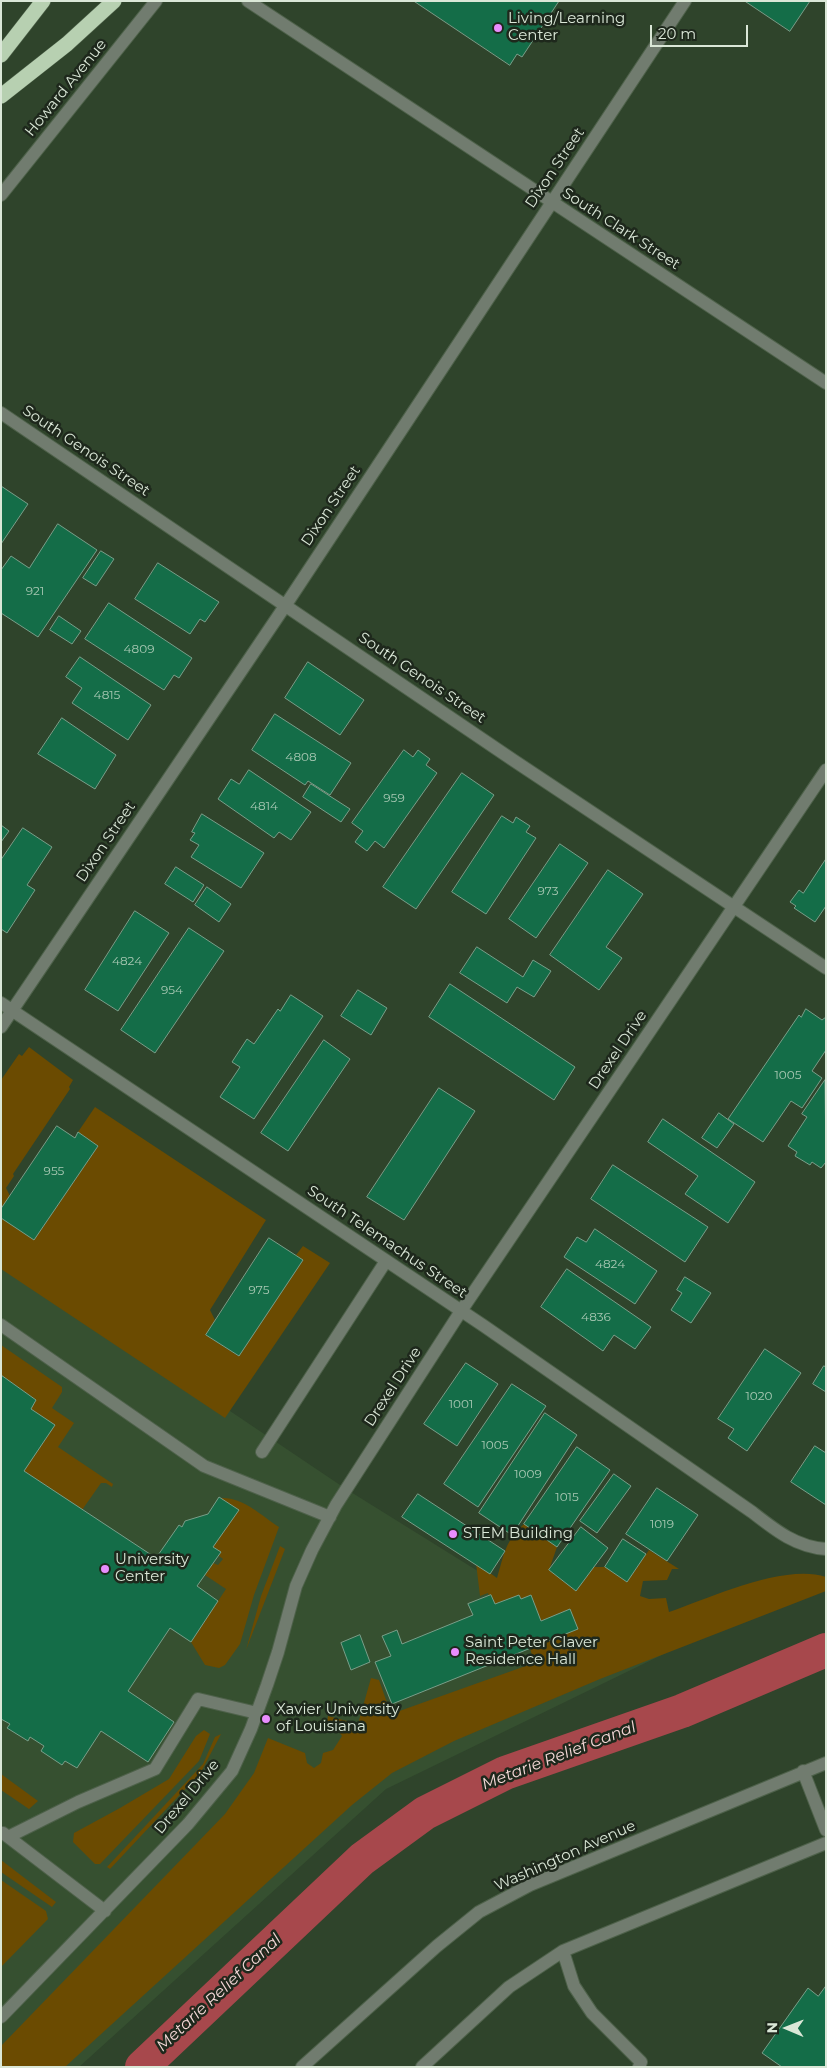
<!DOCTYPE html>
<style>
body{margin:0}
#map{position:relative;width:827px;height:2068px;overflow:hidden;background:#2f442b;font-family:Montserrat,sans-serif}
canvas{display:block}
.frame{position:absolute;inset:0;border:2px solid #dae7d7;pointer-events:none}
.north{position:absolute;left:762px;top:2003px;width:50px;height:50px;-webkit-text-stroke:4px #1e281c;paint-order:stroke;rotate:271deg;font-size:14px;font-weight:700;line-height:20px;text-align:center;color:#dae7d7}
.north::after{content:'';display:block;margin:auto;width:18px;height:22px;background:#dae7d7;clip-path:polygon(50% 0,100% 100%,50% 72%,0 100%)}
.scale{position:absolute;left:650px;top:25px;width:98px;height:22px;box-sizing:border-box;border:2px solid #dae7d7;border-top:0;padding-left:6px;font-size:15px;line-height:18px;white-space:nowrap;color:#dae7d7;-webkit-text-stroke:4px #1e281c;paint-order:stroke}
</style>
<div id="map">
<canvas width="827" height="2068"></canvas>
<div class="frame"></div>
<div class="north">N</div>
<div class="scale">20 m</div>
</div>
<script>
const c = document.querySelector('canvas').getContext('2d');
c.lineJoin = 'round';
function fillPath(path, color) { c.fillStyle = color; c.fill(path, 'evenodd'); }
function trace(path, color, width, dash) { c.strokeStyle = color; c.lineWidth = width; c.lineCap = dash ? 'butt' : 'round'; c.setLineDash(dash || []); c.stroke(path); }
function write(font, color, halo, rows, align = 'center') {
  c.font = font + ' Montserrat,sans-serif'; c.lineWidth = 5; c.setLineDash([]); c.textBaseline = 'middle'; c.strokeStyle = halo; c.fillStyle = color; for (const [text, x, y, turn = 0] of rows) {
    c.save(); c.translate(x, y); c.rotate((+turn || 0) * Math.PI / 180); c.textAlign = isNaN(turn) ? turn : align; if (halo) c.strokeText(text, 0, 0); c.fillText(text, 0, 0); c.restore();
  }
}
const built = new Path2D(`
 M 1,1257 L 346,1489 L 489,1578 L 674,1649 L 386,1789 L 79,2067 L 1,2067 Z`);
const green = new Path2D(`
 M 29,1047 L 73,1080 L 69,1087 L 70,1089 L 13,1174 L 14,1176 L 6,1188 L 10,1196 L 1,1209 L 1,1080 L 19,1054 L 22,1056 Z
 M 95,1107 L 266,1220 L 210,1310 L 215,1320 L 206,1335 L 238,1356 L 303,1260 L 296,1255 L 303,1246 L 330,1263 L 225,1418 L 1,1269 L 1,1218 L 34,1240 L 98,1146 L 78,1132 Z
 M 1,1345 L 62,1387 L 62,1392 L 52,1408 L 74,1423 L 58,1447 L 113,1484 L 112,1487 L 106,1483 L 101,1483 L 82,1510 L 24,1471 L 55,1425 L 31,1409 L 36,1400 L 1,1375 Z
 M 221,1498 C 243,1497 262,1516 279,1527 L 254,1595 L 240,1644 L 225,1665 L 219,1668 L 205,1665 L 191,1642 L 226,1589 L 205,1575 L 213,1563 L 218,1565 L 223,1559 L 219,1556 L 221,1552 L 213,1547 Z
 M 524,1524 L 557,1547 L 549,1570 L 576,1591 L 594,1567 L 605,1567 L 627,1582 L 649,1550 L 679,1569 L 672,1569 L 667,1580 L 643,1581 L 640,1596 L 649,1599 L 666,1598 L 669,1612 C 710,1598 784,1563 826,1577 L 826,1591 L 600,1679 L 454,1741 L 392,1773 L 352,1805 L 295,1857 L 65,2067 L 1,2067 L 1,2046 L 225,1814 L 254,1773 L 268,1738 L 305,1753 L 307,1763 L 314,1768 L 321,1763 L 323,1753 L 333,1750 L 342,1736 L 332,1723 L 327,1722 L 328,1716 L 358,1724 L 371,1678 L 379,1680 L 391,1714 L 534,1663 L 530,1648 L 570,1610 L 541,1621 L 531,1595 L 521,1599 L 519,1595 L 495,1604 L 491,1595 L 489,1596 L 488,1593 L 480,1596 L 476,1563 L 497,1578 C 504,1555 505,1541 524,1524 Z
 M 280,1546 L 285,1549 L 246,1650 L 261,1596 Z
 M 204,1730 L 210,1734 L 199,1761 L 100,1864 L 95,1864 L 73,1842 L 74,1833 L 120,1808 L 169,1779 L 196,1736 Z
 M 221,1734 L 201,1772 L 110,1869 L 107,1867 L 203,1764 L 215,1737 Z
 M 1,1774 L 38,1801 L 29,1809 L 1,1790 Z
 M 1,1860 L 56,1902 L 52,1907 L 1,1872 Z
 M 1,1880 L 46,1911 L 48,1919 L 1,1967 Z`);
const canal = new Path2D(`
 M 142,2067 L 362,1859 L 425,1813 L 505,1773 L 682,1711 L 826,1650`);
const building = new Path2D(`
 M 414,1 L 559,1 L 522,57 L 517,54 L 510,65 Z
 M 745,1 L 810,1 L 790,31 Z
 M 1,486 L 28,504 L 1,544 Z
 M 58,524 L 97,550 L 38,637 L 1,613 L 1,570 L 11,556 L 29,568 Z
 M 101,551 L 114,559 L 96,586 L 83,578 Z
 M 158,563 L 219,602 L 205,622 L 200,619 L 190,634 L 135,599 Z
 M 109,603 L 192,658 L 179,678 L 174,675 L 164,690 L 85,639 Z
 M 59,616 L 81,631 L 72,644 L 50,630 Z
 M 80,657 L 151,705 L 128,740 L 72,703 L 82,688 L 66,677 Z
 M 308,662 L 364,700 L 340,735 L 285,698 Z
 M 275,714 L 351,763 L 330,795 L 308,781 L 305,785 L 252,750 Z
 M 62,718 L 116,755 L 95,789 L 38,754 Z
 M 404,750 L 413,757 L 418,750 L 430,759 L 426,765 L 437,773 L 384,848 L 375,841 L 367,851 L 355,842 L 363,831 L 352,823 Z
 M 249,770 L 311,812 L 291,840 L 279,832 L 274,838 L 218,799 L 231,779 L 239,784 Z
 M 462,773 L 494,795 L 416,909 L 383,887 Z
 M 311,784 L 350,809 L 341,822 L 303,797 Z
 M 202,814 L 264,853 L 241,888 L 191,857 L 199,845 L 190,840 L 195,833 L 192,832 Z
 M 502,816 L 513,823 L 516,817 L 530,826 L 526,832 L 536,838 L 486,914 L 452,892 Z
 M 1,825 L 9,831 L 1,842 Z
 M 23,828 L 52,847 L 27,885 L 35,890 L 7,933 L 1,929 L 1,860 Z
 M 560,844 L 588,863 L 536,938 L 509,919 Z
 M 826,859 L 826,906 L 815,922 L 794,908 L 796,906 L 790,902 L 799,890 L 803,893 Z
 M 176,867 L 204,885 L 193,902 L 165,884 Z
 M 608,870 L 643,894 L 606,947 L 622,958 L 599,990 L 550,955 Z
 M 207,887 L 231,904 L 219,922 L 195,905 Z
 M 135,911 L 169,933 L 118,1011 L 85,990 Z
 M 189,928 L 224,951 L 155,1053 L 121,1030 Z
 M 477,947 L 523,977 L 533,960 L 551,971 L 534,997 L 517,987 L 507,1003 L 460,973 Z
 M 450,984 L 575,1067 L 554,1100 L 429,1017 Z
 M 358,990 L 387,1008 L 371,1035 L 341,1016 Z
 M 291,995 L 323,1016 L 254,1119 L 220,1097 L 240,1067 L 232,1062 L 247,1039 L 254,1044 L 278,1009 L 280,1011 Z
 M 806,1009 L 822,1020 L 826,1017 L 826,1050 L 812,1071 L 822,1078 L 802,1108 L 791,1101 L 763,1142 L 728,1119 L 799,1015 L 801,1017 Z
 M 324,1040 L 350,1059 L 288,1151 L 261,1133 Z
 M 825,1080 L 826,1162 L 821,1168 L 812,1162 L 810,1165 L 795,1156 L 797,1152 L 788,1146 L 807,1117 L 802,1114 Z
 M 439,1088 L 475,1111 L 404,1220 L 367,1197 Z
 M 719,1113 L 734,1124 L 717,1148 L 702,1138 Z
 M 663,1119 L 755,1182 L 728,1223 L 685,1194 L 698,1176 L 648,1142 Z
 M 57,1126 L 75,1138 L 78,1132 L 98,1146 L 34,1240 L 1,1218 L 1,1209 Z
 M 613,1165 L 708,1227 L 685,1262 L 591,1199 Z
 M 595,1229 L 657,1271 L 635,1304 L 564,1257 L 577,1237 L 586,1242 Z
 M 269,1238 L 303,1260 L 239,1356 L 206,1335 Z
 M 567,1269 L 651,1327 L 635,1349 L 614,1335 L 603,1351 L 541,1307 Z
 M 685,1277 L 711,1293 L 691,1323 L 671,1310 L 682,1293 L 677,1290 Z
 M 765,1349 L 801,1373 L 747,1451 L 728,1438 L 734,1429 L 718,1419 Z
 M 466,1363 L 498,1384 L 457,1446 L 424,1424 Z
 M 824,1366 L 826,1367 L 826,1392 L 813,1384 Z
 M 1,1375 L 36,1400 L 31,1409 L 55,1425 L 24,1471 L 156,1558 L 179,1525 L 182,1527 L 185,1521 L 208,1514 L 219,1497 L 239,1510 L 213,1547 L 221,1552 L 197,1586 L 218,1601 L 191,1642 L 170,1628 L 128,1691 L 174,1722 L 148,1762 L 101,1731 L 77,1768 L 65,1761 L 62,1765 L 41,1751 L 44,1746 L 30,1737 L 28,1741 L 7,1728 L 10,1724 L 1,1719 Z
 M 512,1384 L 546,1406 L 478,1507 L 444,1484 Z
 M 545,1413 L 577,1435 L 512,1535 L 479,1513 Z
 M 815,1446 L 826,1453 L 826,1505 L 791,1482 Z
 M 577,1447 L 610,1470 L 557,1547 L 524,1524 Z
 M 614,1474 L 631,1486 L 597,1533 L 580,1521 Z
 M 657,1488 L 698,1515 L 667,1561 L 626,1534 Z
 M 418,1494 L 505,1551 L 490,1574 L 402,1517 Z
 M 581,1527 L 608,1548 L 576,1591 L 549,1570 Z
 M 623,1539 L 646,1554 L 627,1582 L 605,1567 Z
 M 491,1595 L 495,1604 L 519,1595 L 521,1599 L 531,1595 L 541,1621 L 570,1609 L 578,1629 L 392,1704 L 375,1662 L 391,1656 L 382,1636 L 397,1630 L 402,1644 L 473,1615 L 468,1604 Z
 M 360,1635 L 370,1662 L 351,1670 L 341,1643 Z
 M 826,1986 L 826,2067 L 782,2067 L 762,2053 L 808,1988 L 818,1996 Z`);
const minor = new Path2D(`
 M 248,1 L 826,383
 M 1,195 L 156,1
 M 1,413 L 513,760 L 826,968
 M 1,1003 L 484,1326 L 752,1512 C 775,1530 796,1547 826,1549
 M 1,1027 L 285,606 L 685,1
 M 1,1325 L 204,1466 L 330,1517
 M 262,1452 L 386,1261
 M 803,1771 L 826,1830
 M 3,1833 L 105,1911
 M 8,1837 L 78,1802 L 155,1769 L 198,1699 L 257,1713
 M 563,1951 L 574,1986 L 592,2013 L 641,2062 L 639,2067
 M 1,2017 L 188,1824 L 232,1771 L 251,1729 L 267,1685 L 278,1652 L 296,1586 L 312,1550 L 336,1505 L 461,1311 L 826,770
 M 302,2067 L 437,1946 L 479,1912 L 530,1885 L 826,1763
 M 422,2067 L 509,1987 L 563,1951 L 826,1843`);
const highway = new Path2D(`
 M 1,55 L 43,1
 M 1,96 L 67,44 L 114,1`);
const markers = [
 [498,28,5,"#e98dfe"],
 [453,1534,5,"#e98dfe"],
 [105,1569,5,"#e98dfe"],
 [455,1652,5,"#e98dfe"],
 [266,1719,5,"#e98dfe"]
];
const numberNames = [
 ["921",35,591],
 ["4809",139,649],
 ["4815",107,695],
 ["4808",301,757],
 ["959",394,798],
 ["4814",264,806],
 ["973",548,891],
 ["4824",127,961],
 ["954",172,990],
 ["1005",788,1075],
 ["955",54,1171],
 ["4824",610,1264],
 ["975",259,1290],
 ["4836",596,1317],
 ["1020",759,1396],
 ["1001",461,1404],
 ["1005",495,1445],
 ["1009",528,1474],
 ["1015",567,1497],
 ["1019",662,1524]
];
const poiNames = [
 ["Living/Learning",508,19],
 ["Center",508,36],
 ["STEM Building",463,1534],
 ["University",115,1560],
 ["Center",115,1577],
 ["Saint Peter Claver",465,1643],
 ["Residence Hall",465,1660],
 ["Xavier University",276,1710],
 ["of Louisiana",276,1727]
];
const streetNames = [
 ["Howard Avenue",66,88,-51],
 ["Dixon Street",555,168,-56],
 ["South Clark Street",621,229,33],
 ["South Genois Street",86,451,34],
 ["Dixon Street",331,506,-56],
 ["South Genois Street",422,678,34],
 ["Dixon Street",106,842,-56],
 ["Drexel Drive",618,1050,-56],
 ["South Telemachus Street",387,1242,34],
 ["Drexel Drive",393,1387,-57],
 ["Drexel Drive",187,1797,-50],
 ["Washington Avenue",565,1856,-24]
];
const waterNames = [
 ["Metarie Relief Canal",559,1756,-21],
 ["Metarie Relief Canal",219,1993,-43]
];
fillPath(built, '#365030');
fillPath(green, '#6b4b01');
trace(canal, '#a7484c', 34);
fillPath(building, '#146d48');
trace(building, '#799e89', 1);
trace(minor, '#4e614a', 14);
trace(highway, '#4e614a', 16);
trace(minor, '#717c6f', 12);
trace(highway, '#b7d0b1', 15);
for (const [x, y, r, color] of markers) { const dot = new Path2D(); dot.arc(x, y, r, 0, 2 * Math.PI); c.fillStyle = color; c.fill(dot); trace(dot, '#1e281c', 2); }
write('12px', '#a8c8b3', null, numberNames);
write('15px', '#dae7d7', '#1e281c', poiNames, 'left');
write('15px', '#dae7d7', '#1e281c', streetNames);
write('italic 16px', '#f5d9d8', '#1e281c', waterNames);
</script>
